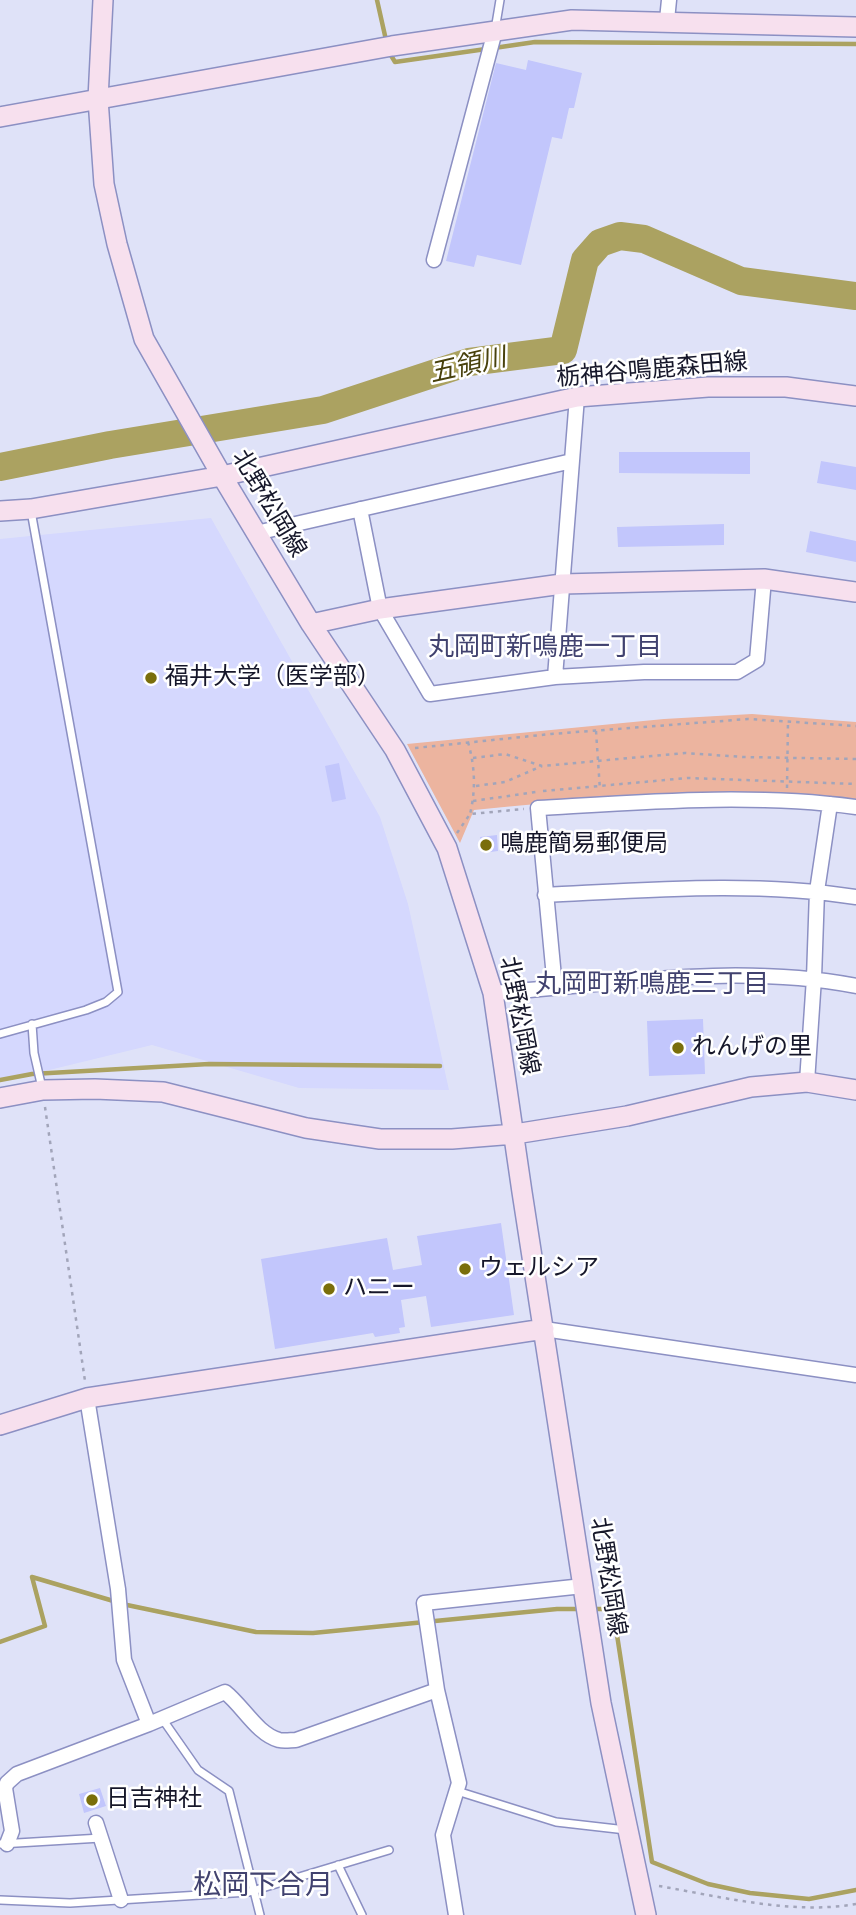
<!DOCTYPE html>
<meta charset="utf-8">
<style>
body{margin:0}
canvas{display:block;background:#dfe2f8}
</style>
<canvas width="856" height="1915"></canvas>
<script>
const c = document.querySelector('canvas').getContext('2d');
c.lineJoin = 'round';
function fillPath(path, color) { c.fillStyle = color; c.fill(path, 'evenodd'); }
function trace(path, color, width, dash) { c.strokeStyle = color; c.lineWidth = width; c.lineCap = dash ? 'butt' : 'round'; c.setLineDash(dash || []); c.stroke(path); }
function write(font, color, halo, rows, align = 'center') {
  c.font = font + ' "Roboto Condensed","Noto Sans JP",sans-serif'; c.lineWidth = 5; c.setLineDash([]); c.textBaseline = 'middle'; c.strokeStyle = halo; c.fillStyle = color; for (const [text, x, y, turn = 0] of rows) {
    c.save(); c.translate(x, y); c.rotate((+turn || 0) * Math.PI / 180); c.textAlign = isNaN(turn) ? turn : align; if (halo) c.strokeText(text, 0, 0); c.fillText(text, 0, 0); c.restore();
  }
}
const built = new Path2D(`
 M 211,518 L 380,817 L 408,904 L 449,1090 L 299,1088 L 152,1045 L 0,1082 L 0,539 Z`);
const green = new Path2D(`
 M 752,714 L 856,722 L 856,799 C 728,786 602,797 474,810 L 460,843 L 407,744 L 664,719 Z`);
const stream = new Path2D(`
 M 377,0 L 386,40
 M 494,48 L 535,42 L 856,44
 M 389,52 L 395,62 L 486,49
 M 0,1080 L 32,1074 L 209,1064 L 440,1066
 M 590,1609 L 613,1609 L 652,1862 L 708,1884 L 750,1893 L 809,1899 L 856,1890
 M 0,1642 L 45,1626 L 32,1577 L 127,1605 L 256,1632 L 313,1633 L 557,1609 L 581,1609`);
const river = new Path2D(`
 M 0,467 L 110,445 L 323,410 L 469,362 L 563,350 L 585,260 L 600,243 L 620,236 L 644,239 L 741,281 L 856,296`);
const building = new Path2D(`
 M 528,60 L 582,73 L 574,108 L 569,108 L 562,139 L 552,137 L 521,265 L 477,255 L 474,267 L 446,261 L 496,63 L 526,70 Z
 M 619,452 L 750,452 L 750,474 L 619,473 Z
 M 821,461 L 856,467 L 856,490 L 817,483 Z
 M 724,524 L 724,545 L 618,547 L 617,527 Z
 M 810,531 L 856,541 L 856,562 L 806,552 Z
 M 339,763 L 346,799 L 332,802 L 325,766 Z
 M 497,835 L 498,851 L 483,853 L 480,837 Z
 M 703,1019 L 705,1074 L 649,1076 L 647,1021 Z
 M 501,1223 L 514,1315 L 431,1327 L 426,1296 L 401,1300 L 405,1327 L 399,1328 L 400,1333 L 375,1337 L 373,1333 L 275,1349 L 261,1259 L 387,1238 L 393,1270 L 422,1265 L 417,1236 Z
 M 100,1788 L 106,1806 L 84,1813 L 79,1794 Z`);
const path = new Path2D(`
 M 596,731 L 600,790
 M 468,742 C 475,767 476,789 470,814
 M 415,748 L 551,734 L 748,719 L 856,726
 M 473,758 L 505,754 L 542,766 L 685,753 L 743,757 L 856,759
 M 476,786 L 505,782 L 542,766
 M 787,788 L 788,721
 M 543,791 L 688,778 L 856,784
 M 473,801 L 536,792
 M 457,833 L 470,814 L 524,809
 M 45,1107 L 85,1381
 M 659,1886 C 722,1897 793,1915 856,1904`);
const lane = new Path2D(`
 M 495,30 L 500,0
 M 32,1024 L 34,1053 L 42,1088
 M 0,1034 L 86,1010 L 106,1002 L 118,992 L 31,511
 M 161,1717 L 198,1770 L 229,1791 L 260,1915
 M 457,1791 L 556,1822 L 626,1830
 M 0,1844 L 101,1838
 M 338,1865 L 362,1915
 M 0,1900 L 70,1903 L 249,1892 L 389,1850`);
const street = new Path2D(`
 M 667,20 L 669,0
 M 434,260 L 495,31
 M 360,509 L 380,609 L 430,694 L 555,677 L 644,672 L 737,672 L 757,660 L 764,579
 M 256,533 L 572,461
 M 555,677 L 577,397
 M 545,895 C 648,890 753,881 856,897
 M 555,988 L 538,808 C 643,802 751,793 856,807
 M 493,993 C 613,984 737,963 856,986
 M 807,1082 L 814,978 L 817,891 L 830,804
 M 544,1329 L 856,1375
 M 87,1398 L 118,1589 L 124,1660 L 149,1724
 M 96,1823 L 121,1900
 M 7,1844 L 12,1831 L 5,1788 L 7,1783 L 17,1774 L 149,1724 L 225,1692 C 243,1706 257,1734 279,1740 C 284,1741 291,1740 296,1740 L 437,1690
 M 456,1915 L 443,1835 L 459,1783 L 437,1690 L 424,1603 L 583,1586`);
const secondary = new Path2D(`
 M 103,0 L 98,99 L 104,184 L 117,244 L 144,339 L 222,476 L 311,624 L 395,750 L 447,848 L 493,993 L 522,1192 L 601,1703 L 646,1915
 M 0,117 L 392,46 L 572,20 L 856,27
 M 0,511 L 31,509 L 222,476 L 577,397 L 708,387 L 786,387 L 856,396
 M 311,624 L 380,609 L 562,584 L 764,579 L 856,592
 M 0,1098 L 43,1090 L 95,1089 L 163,1092 L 306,1128 L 380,1139 L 452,1139 L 515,1134 L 627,1116 L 751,1087 L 807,1082 L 856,1090
 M 0,1425 L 87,1398 L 544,1329`);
const markers = [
 [151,678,7,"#7a6e0b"],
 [486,845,7,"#7a6e0b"],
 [678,1048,7,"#7a6e0b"],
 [465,1269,7,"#7a6e0b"],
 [329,1289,7,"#7a6e0b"],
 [92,1800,7,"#7a6e0b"]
];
const streetNames = [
 ["栃神谷鳴鹿森田線",652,371,-5],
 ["北野松岡線",268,504,59],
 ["北野松岡線",518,1016,79],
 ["北野松岡線",607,1577,81]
];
const poiNames = [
 ["福井大学（医学部）",165,678],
 ["鳴鹿簡易郵便局",500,845],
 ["れんげの里",692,1048],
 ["ウェルシア",479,1269],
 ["ハニー",343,1289],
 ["日吉神社",106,1800]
];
const waterNames = [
 ["五領川",468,367,-13]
];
const neighbourhoodNames = [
 ["丸岡町新鳴鹿一丁目",545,648],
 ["丸岡町新鳴鹿三丁目",652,985]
];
const quarterNames = [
 ["松岡下合月",263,1887]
];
fillPath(built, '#d5d8fe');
fillPath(green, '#ecb49f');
trace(stream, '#aba261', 4.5);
trace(river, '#aba261', 28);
fillPath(building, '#c2c6fc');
trace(lane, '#8c90c3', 10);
trace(street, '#8c90c3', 17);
trace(secondary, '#8c90c3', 22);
trace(path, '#a2a5ba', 2.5, [3.5, 5]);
trace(lane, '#fff', 7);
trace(street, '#fff', 14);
trace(secondary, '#f7e0ee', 19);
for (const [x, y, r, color] of markers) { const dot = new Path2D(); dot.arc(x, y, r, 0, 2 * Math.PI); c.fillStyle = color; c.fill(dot); trace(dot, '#fff', 2.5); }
write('24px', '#16172a', '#fff', streetNames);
write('24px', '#16172a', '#fff', poiNames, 'left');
write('italic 26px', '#48410c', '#fff', waterNames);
write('26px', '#41426f', '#fff', neighbourhoodNames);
write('28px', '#41426f', '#fff', quarterNames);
</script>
